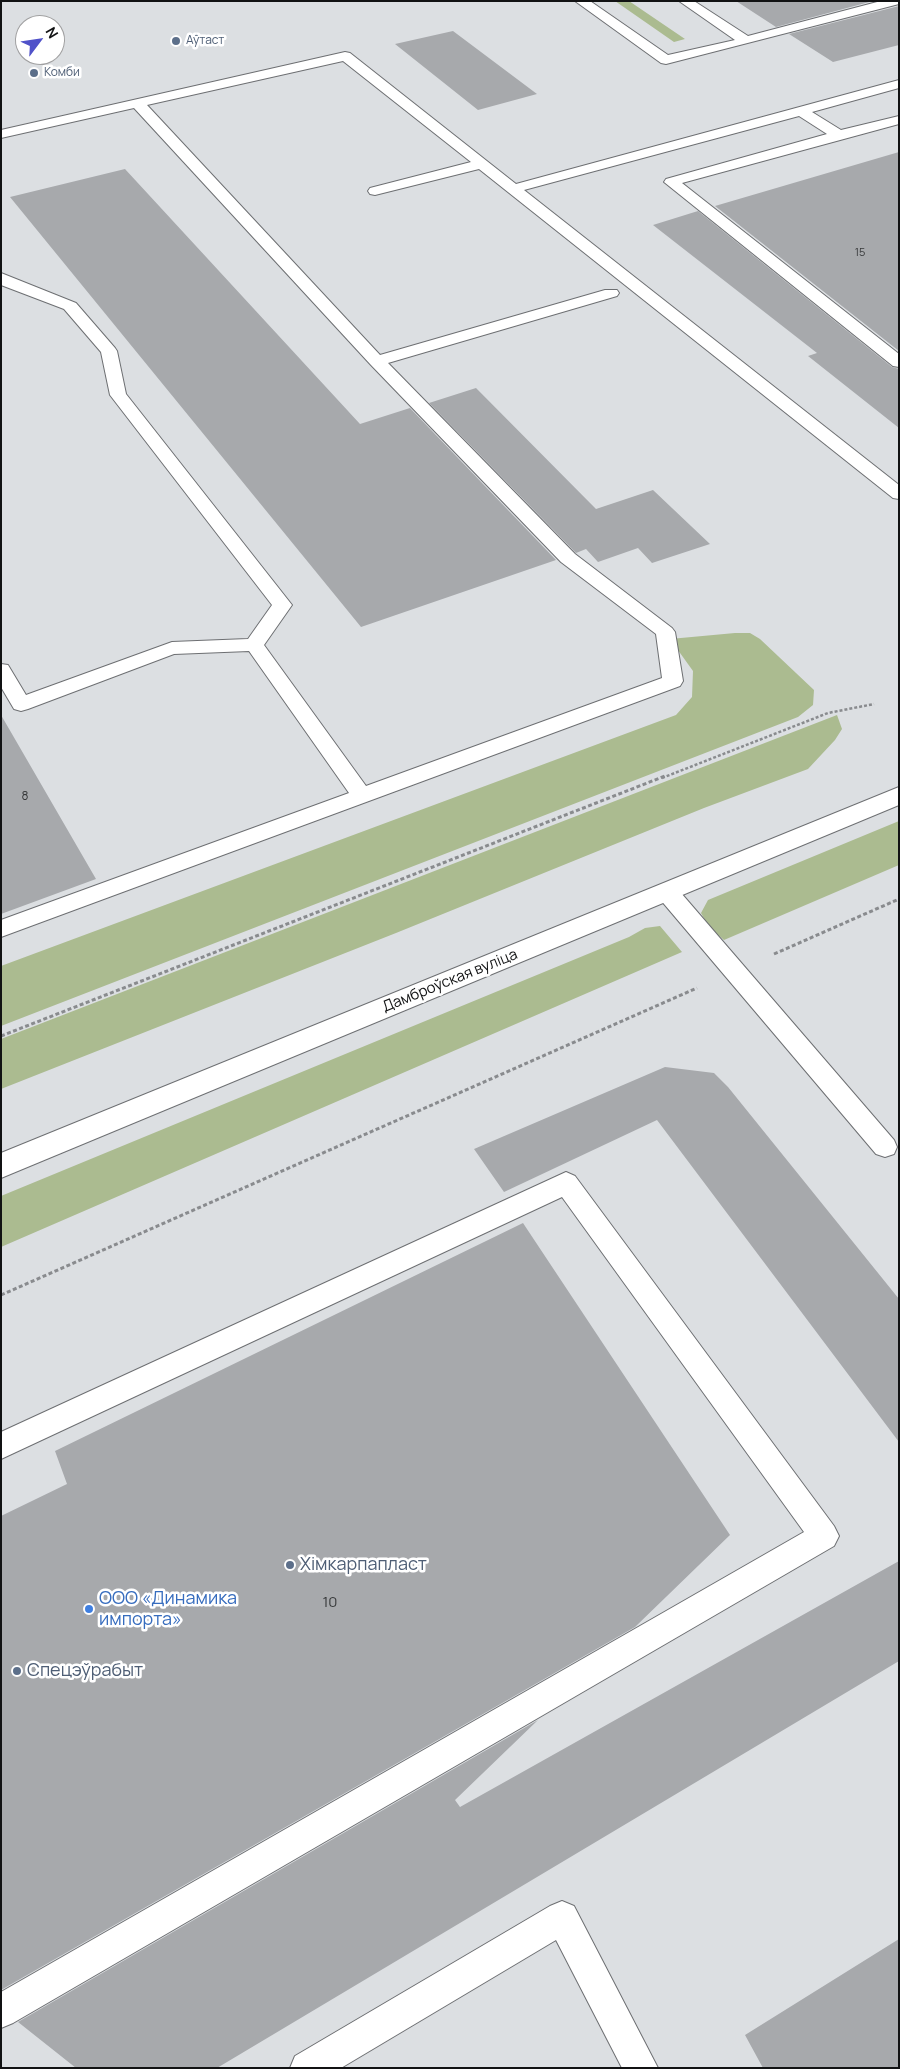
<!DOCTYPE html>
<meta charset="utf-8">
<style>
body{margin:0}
#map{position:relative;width:900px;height:2069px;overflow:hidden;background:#dcdfe2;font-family:Manrope,sans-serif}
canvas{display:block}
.frame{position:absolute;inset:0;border:2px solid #111213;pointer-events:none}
.north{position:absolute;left:15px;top:15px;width:50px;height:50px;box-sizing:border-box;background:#fff;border:1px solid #a0a0a1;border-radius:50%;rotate:59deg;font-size:14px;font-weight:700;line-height:20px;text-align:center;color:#111213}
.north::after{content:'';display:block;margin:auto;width:18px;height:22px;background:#5052c9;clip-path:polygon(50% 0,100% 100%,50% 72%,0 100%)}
</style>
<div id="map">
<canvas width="900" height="2069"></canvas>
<div class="frame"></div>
<div class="north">N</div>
</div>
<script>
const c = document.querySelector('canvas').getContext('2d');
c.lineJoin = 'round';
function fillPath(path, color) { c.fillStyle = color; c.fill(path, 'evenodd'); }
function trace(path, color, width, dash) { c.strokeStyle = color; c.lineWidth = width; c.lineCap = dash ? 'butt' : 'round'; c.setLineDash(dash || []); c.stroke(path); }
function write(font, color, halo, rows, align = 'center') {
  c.font = font + ' Manrope,sans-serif'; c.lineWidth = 5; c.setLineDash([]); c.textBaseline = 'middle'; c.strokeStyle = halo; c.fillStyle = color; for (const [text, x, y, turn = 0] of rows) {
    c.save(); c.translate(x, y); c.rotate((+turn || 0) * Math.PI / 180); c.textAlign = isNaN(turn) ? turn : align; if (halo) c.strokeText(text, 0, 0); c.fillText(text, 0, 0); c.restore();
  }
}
const green = new Path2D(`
 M 615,1 L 629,1 L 685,39 L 674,42 Z
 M 735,633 L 750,633 L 760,639 L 814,690 L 813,705 L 798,717 L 1,1026 L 1,966 L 676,715 L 692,697 L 693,671 L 670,639 Z
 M 837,715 L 842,729 L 835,740 L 808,769 L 704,808 L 396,933 L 1,1089 L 1,1039 Z
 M 899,821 L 899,865 L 724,940 L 709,927 L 701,913 L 708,900 Z
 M 660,926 L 682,952 L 1,1247 L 1,1196 L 629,937 L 645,928 Z`);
const building = new Path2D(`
 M 736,1 L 873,1 L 776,27 Z
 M 899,6 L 899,45 L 833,62 L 789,34 Z
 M 453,31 L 537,94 L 478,110 L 395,44 Z
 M 899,152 L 899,351 L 715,206 Z
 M 125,169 L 360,424 L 410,408 L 556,560 L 361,627 L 10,197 Z
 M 698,211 L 892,367 L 899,369 L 899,428 L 808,356 L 817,353 L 653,225 Z
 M 476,388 L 596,509 L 653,490 L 710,544 L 652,563 L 638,548 L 598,562 L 586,549 L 576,553 L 429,403 Z
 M 1,715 L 96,879 L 1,914 Z
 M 665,1067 L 714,1073 L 728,1087 L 899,1299 L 899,1442 L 657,1120 L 504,1192 L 474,1149 Z
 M 523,1223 L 730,1535 L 635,1627 L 1,1990 L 1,1516 L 67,1484 L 55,1451 Z
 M 899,1561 L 899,1661 L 217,2068 L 76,2068 L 18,2022 L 538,1720 L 455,1800 L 460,1807 Z
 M 899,1939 L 899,2068 L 763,2068 L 745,2035 Z`);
const pathFar1 = new Path2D(`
 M 662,778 L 828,713 L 874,704`);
const path = new Path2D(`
 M 774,954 L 899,899
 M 1,1036 L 665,776
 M 1,1295 L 697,988`);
const lane = new Path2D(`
 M 575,1 L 590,1 L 668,55 L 735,40 L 679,1 L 694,1 L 748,36 L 881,1 L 899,1 L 899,4 L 666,64 L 661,63 Z
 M 345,52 L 350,53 L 516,184 L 899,80 L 899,88 L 812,112 L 841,130 L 899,116 L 899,124 L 682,183 L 899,354 L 899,367 L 893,366 L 664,182 L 666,179 L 827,134 L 799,116 L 524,190 L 899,485 L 899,499 L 893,498 L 479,169 L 375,195 L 370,194 L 368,191 L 370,188 L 471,162 L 343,61 L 147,105 L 380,355 L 605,290 L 617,290 L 619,293 L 617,296 L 388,363 L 575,554 L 672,628 L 675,632 L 683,681 L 680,686 L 1,937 L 1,920 L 349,793 L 249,651 L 174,654 L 28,709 L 21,711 L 14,709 L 1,687 L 1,664 L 8,665 L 26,695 L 172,642 L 248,639 L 272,605 L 110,395 L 101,352 L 64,309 L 1,285 L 1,273 L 76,303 L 115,348 L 117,351 L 126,394 L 292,605 L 264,645 L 366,786 L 662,678 L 656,634 L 561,562 L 371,365 L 134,108 L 1,138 L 1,130 Z
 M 667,884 L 675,886 L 894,1140 L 897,1147 L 894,1154 L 885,1157 L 876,1154 L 659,898 L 656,892 L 659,886 Z
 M 566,1172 L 575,1176 L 834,1526 L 839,1536 L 834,1546 L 13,2023 L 1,2028 L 1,1992 L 804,1532 L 562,1197 L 1,1459 L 1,1432 Z
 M 562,1901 L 574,1906 L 658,2068 L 622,2068 L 556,1940 L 341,2068 L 290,2068 L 295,2056 L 550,1906 Z`);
const secondary = new Path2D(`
 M 899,787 L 899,805 L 1,1178 L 1,1153 Z`);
const markers = [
 [176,41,5,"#5c6f8a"],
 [34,73,5,"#5c6f8a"],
 [290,1565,5,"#5c6f8a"],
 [89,1609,5,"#3f7fe0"],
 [17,1671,5,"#5c6f8a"]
];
const farNumbernames = [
 ["15",860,253]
];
const farServicenames = [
 ["Аўтаст",186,41],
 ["Комби",44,73]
];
const numberNames = [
 ["8",25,797]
];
const streetNames = [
 ["Дамброўская вуліца",450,981,-22]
];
const nearNumbernames = [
 ["10",330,1603]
];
const nearServicenames = [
 ["Хімкарпапласт",300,1565],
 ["Спецэўрабыт",27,1671]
];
const nearShopnames = [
 ["ООО «Динамика",99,1599],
 ["импорта»",99,1620]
];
fillPath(green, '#abbb90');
fillPath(building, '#a7a9ac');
trace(lane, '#6d6f72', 2);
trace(secondary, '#6d6f72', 2);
trace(pathFar1, '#898b8e', 2.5, [3, 2]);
trace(path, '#898b8e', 3, [4, 2.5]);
fillPath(lane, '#fff');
fillPath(secondary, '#fff');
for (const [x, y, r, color] of markers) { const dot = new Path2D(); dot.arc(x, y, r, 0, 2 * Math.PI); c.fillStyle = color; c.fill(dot); trace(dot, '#fff', 2); }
write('11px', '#363839', null, farNumbernames);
write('12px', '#4e5e75', '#fff', farServicenames, 'left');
write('12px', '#363839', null, numberNames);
write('15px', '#111213', '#fff', streetNames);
write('15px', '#363839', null, nearNumbernames);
write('18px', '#4e5e75', '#fff', nearServicenames, 'left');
write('18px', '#366cbe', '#fff', nearShopnames, 'left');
</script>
